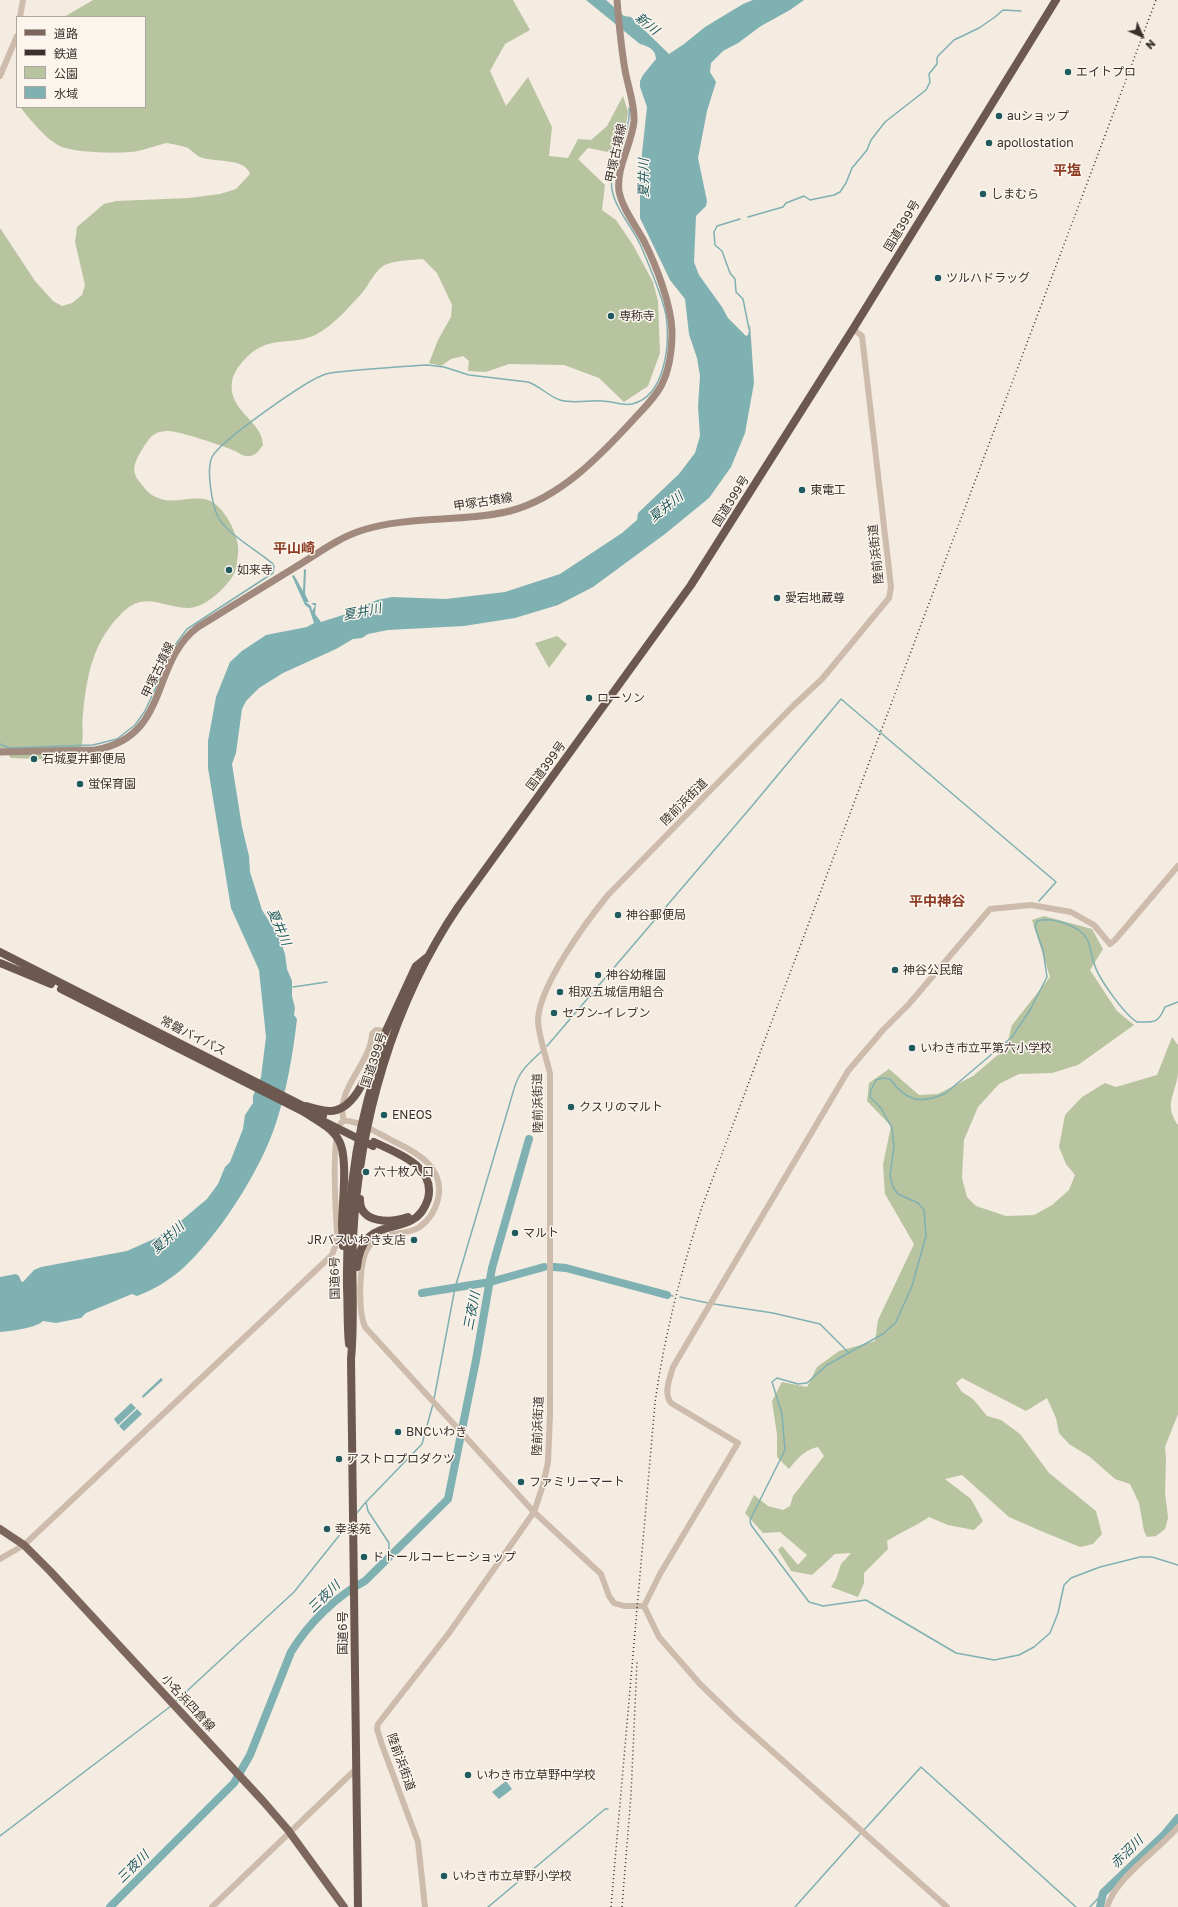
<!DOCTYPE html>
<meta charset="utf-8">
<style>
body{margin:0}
#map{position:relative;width:1178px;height:1907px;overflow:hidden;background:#f4ebe1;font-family:"Golos Text","Noto Sans JP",sans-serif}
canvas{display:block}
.legend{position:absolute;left:16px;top:16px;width:130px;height:92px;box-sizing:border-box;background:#fbf5ee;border:1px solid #aea6a0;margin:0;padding:5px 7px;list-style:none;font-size:12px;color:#3b302b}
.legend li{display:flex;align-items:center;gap:8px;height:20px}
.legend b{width:20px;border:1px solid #aea6a0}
.north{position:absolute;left:1122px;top:16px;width:40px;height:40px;-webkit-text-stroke:3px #fbf5ee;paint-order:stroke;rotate:135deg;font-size:11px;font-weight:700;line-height:16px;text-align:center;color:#3b302b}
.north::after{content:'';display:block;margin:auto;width:14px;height:18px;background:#3b302b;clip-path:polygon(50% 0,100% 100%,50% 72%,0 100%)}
</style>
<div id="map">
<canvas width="1178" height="1907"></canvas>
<ul class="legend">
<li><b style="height:5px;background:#7d675c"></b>道路</li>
<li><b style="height:5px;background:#3b302b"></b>鉄道</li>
<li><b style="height:11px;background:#b8c4a0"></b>公園</li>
<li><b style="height:11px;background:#7fb0b2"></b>水域</li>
</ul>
<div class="north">N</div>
</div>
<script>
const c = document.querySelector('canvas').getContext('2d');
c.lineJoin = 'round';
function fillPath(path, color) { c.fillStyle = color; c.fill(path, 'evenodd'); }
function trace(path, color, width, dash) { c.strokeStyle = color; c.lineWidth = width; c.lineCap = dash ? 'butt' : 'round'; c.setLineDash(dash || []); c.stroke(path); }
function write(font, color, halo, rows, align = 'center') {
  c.font = font + ' "Golos Text","Noto Sans JP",sans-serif'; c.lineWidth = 3; c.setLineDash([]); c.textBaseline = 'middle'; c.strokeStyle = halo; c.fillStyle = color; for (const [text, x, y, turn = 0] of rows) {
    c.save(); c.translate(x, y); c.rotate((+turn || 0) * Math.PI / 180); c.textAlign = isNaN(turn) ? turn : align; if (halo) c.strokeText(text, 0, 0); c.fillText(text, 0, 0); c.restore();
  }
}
const green = new Path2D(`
 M 93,0 L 513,0 L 530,30 L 505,44 L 490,71 L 506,106 L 528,77 L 552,127 L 549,156 L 568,158 L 578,139 L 591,140 L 607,126 L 623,96 L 628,112 L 625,132 L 618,154 L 588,148 L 578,159 L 605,185 L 602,210 L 616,220 L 633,245 L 653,282 L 658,301 L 660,353 L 648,386 L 624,402 L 599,378 L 564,365 L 509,364 L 486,372 L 468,371 L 469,361 L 463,356 L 451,359 L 441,366 L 429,363 L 438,340 L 451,317 L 452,305 L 437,273 L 423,259 C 412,260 398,260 387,264 C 376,268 369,285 362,293 C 348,308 335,324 317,334 C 292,347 270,334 247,357 C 241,363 236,369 233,377 C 224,410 263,420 263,445 C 259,450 256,456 249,456 C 244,457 239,453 235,451 C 224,446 179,431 169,431 C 162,431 155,432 150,438 C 144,446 131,464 135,474 C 136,478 140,482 142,485 C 147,492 153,497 161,499 C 175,504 193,495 208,500 C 224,505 241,538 238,554 C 237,559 237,567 235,572 C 228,587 204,609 187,608 C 162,607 145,591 123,612 C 93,641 87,674 83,714 C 81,732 86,737 78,756 L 70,759 L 57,760 L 11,758 L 7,753 L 0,754 L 0,228 L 35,281 L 53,301 L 62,306 L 72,303 L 82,295 L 85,285 L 75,242 L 77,227 L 104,204 L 116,201 L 189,198 L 220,194 L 236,189 L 250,174 C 245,157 214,163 200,157 C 196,155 192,151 188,148 C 183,146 173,144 167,143 C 164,143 144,150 138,151 C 120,154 79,153 62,147 C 47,141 30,119 20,107 L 145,107 L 145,17 L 64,17 Z
 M 557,636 L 567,644 L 549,668 L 535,643 Z
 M 1044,916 L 1092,929 L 1103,949 L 1090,970 L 1117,1011 L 1134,1025 L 1078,1065 L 1052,1073 L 1019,1074 L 999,1084 L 978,1107 L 964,1140 L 962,1178 L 967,1197 L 976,1206 L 1006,1216 L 1034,1215 L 1052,1205 L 1069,1190 L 1075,1175 L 1066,1164 L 1059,1147 L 1065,1115 L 1082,1097 L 1105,1083 L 1116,1087 L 1157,1075 L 1172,1037 L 1178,1045 C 1178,1054 1178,1064 1178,1073 C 1176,1094 1163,1104 1178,1125 L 1178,1414 L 1165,1447 L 1166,1459 L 1165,1492 L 1168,1518 L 1165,1529 L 1156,1536 L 1147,1537 L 1144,1531 L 1139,1503 L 1130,1484 L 1115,1479 L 1090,1457 L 1069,1444 L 1059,1433 L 1056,1418 L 1047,1398 L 1026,1411 L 962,1378 L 956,1383 L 962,1392 L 973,1399 L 987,1416 L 1001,1420 L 1020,1434 L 1049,1473 L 1096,1511 L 1102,1534 L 1093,1544 L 1080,1547 L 1041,1531 L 1009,1517 L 962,1475 L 945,1479 L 971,1499 L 983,1521 L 974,1530 L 948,1525 L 929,1517 C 916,1526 901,1532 887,1541 L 888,1549 L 864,1573 L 864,1583 L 858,1597 L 831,1587 L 836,1579 L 841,1564 L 851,1553 L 835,1554 L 812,1575 L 791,1571 L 778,1550 L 782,1546 L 798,1565 L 807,1555 L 780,1532 L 763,1533 L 745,1513 L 754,1495 L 768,1506 L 783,1510 L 790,1506 L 793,1496 L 824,1456 L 818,1447 C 804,1450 798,1458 789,1469 L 777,1457 L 777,1435 L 772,1401 L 782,1382 L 807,1387 L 817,1367 L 839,1351 L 875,1341 L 878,1320 L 914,1244 L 885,1194 L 883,1165 L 891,1126 L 867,1101 L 869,1083 L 889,1069 L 919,1095 L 938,1094 L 973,1076 L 1006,1048 L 1012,1025 L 1050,977 L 1032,920 Z`);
const water = new Path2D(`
 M 586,0 L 606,0 L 624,16 L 631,17 L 669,54 L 684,44 L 705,27 L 743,4 L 753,0 L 804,0 L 790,10 L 761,26 L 738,43 L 723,51 L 711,63 L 710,72 L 716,82 L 707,111 L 698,158 L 707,201 L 706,206 L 696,216 L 694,262 L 699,275 L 722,307 L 728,318 L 746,336 L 748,335 L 750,324 L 754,383 L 745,433 L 731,467 L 709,498 L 665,534 L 593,587 L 558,605 L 515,618 L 464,626 L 388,630 L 368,634 L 362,638 L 353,639 L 336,649 L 283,673 L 259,688 L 246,701 L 242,709 L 236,753 L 232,764 L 242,827 L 249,856 L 250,872 L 262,910 L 279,937 L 285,954 L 287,969 L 292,981 L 292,996 L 295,1008 L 294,1015 L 297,1019 C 293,1054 287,1089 276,1123 C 261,1170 218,1237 181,1270 C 168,1281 153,1290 137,1296 L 132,1294 L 86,1313 L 81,1318 L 56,1323 L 43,1321 C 36,1328 11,1331 0,1332 L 0,1277 L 16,1274 L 19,1276 L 21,1281 L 23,1282 L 34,1270 L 41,1267 L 127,1251 L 156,1238 L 176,1225 L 207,1199 L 218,1184 L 225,1167 L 230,1162 L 243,1129 L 245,1115 L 253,1103 L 253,1096 L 261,1077 L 266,1037 L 259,970 L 231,908 L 208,768 L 208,741 L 216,697 L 230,662 L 242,651 L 266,635 L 307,627 L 314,623 L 309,608 L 305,605 L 292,576 L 294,575 L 303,591 L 304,569 L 306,570 L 305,594 L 309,602 L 306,602 L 311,606 L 312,611 L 315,606 L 311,603 L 316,603 L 315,614 L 321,622 L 346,614 L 377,600 L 392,597 L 446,599 L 505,592 L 560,574 L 622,533 L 637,520 L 638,513 L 679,474 L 695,453 L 700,436 L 698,407 L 700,376 L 697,358 L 689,334 L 685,299 L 670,280 L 640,218 L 640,172 L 647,107 L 640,87 L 640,81 L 643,75 L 656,59 C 655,49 650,47 640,44 Z
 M 161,1378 L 163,1380 L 143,1398 L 142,1396 Z
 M 131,1403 L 136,1408 L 118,1425 L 114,1419 Z
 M 137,1409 L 142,1414 L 124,1431 L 119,1426 Z
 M 506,1781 L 512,1789 L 499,1799 L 492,1792 Z`);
const stream = new Path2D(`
 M 748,217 L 783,207 L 786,203 L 804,196 L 810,200 L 834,195 L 840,192 L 846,183 L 852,168 L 867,150 L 871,140 L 885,122 L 926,90 L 930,82 L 929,74 L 937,64 L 937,58 L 938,56 L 954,40 L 979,28 L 995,17 L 1003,10 L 1021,11
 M 740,219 L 717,226 L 714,232 L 715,245 L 722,251 L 730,273 L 735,279 L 736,292 L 743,299 L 749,329
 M 168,659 L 175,645 L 187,629 L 273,573 L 274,567 L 273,564 C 258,551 226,533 218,517 C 212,505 206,469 212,457 C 220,441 308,379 326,374 C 336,371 348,371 359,370 C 382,368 405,366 428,365 L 444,367 L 469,375 L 528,382 C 540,386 548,396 560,400 C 573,404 589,400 602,401 C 612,401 623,406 632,404 C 666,396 670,343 666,315 C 661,292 650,268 641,246 C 633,228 616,210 612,190 C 608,165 632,135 629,108
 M 0,744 L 9,748 L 93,745 L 117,739 L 135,725 L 145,711 L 167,663
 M 293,987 L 327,982
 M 1178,1002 L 1165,1007 C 1158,1024 1154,1022 1137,1022 C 1124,1014 1098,978 1094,963 C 1091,956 1091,946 1087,939 C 1079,925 1052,917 1037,921 L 1035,927 L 1043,950 L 1047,977 L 1030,1010 L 1012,1037 L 946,1093 C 920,1105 906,1101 890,1079 L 882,1078 L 876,1080 L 871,1090 L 870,1097 L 881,1108 L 892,1128 L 894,1146 L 890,1176 L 893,1187 L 898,1194 L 918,1203 L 924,1210 L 926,1236 L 912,1286 L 896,1322 L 883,1334 L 827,1365 L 807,1383 L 798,1384 L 777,1378 L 772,1382 L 782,1414 L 785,1450 L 750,1520 L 751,1525 L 809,1602 L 823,1606 L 866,1600 L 956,1653 L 994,1660 L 1019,1655 L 1034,1647 L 1050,1633 L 1058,1613 L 1064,1585 L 1071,1578 L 1100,1567 L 1140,1557 L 1152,1557 L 1178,1565
 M 547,1046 L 752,806 L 841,699 L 1056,882 L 1039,901
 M 667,1295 L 673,1296
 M 680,1297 L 708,1303
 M 714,1304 L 773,1313 L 820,1324 L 848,1352
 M 434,1399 L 455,1288 L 514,1089 C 519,1071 528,1064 542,1051
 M 356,1514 L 365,1503
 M 389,1556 L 389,1543 L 368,1511 L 366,1502 L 422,1444 L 433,1404
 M 175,1702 L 294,1592 L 350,1522
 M 864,1830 L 921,1767 L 1076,1907
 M 0,1836 L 171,1706
 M 488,1907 L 605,1809 L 608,1809
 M 795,1907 L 861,1833
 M 1090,1907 L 1103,1893`);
const river = new Path2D(`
 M 554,1267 L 566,1268 L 667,1295
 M 422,1293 L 490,1282 L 544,1267
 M 110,1907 L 234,1783 L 250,1755 L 291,1652 C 308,1624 336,1596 365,1581 L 448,1499 L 476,1360 L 492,1268 L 529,1139
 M 1100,1907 L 1103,1893 L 1164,1835 L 1178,1818`);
const tertiary = new Path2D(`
 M 20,17 L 23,0
 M 0,76 L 17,36
 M 344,1121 C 334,1090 371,1064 372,1034 L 376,1030 L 384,1031 L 387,1028
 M 0,1559 L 24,1545 L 332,1255 L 336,1244 L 337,1232 C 336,1215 330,1131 342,1122 C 346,1119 352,1122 357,1123 C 370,1128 382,1135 395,1142 C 418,1153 445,1168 438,1199 C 435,1211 429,1221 418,1228 C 404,1236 382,1231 370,1245 C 358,1258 358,1311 365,1327 L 534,1512 L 601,1574 L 609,1596 L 614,1603 L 624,1606 L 644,1606 L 659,1637 L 700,1684 L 735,1718 L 947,1907
 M 644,1606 L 660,1574 L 738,1443 L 671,1403 C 663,1393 670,1378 673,1367 L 848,1071 L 883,1030 L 909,1004 L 990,909 L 1031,905 L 1071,912 L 1094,925 L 1110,944 L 1115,940 L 1178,866
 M 212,1907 L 356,1769
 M 425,1907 L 418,1842 L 382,1745 L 377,1729 L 378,1724 L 449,1633 L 534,1512 L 543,1485 L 548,1462 L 550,1415 L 550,1074 C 547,1059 538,1035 538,1020 C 539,986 586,922 608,895 L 793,706 L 822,679 L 889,598 L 891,587 L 862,336 L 853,329
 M 1107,1907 C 1117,1876 1157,1852 1178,1827`);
const secondary = new Path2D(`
 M 0,752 L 95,750 C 171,737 149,663 198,627 C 230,607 262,588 294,568 C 316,555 336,539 360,531 C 408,515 461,523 510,511 C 560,498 600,456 634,419 C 643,409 654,399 661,386 C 669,371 672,349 672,331 C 671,304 656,265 644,241 C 636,226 622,208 619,191 C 616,167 632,144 634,121 C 635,105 628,87 625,70 C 621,47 619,24 617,0`);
const primary = new Path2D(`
 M 0,1529 L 24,1545 L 50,1571 L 263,1801 L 288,1830 L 344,1907`);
const trunk = new Path2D(`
 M 0,952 L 323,1116
 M 0,963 L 51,984
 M 61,989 L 304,1112
 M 379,1046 L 416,966 L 426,958
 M 360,1199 C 359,1224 391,1223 408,1217
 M 342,1225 L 343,1246
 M 357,1267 C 358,1256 361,1245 369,1237 C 381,1226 398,1228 412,1220 C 420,1216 425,1208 428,1199 C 436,1166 397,1153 374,1142
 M 349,1344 C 347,1325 348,1306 347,1287 C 346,1206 355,1125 384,1049
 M 358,1907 L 351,1359 C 355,1319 351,1278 353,1238 C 359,1122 393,1003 458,907 L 691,585 L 853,329 L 1056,0`);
const rail = new Path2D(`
 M 611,1907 L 655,1403 C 664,1337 681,1271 702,1207 L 1156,0
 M 622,1907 L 631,1795 L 637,1662`);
const trunkBridge = new Path2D(`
 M 306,1106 C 313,1108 322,1111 330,1111 C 357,1111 370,1066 379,1046
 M 304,1112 C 316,1120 331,1127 338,1139 C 349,1155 342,1204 342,1225
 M 325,1122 L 373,1146`);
const markers = [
 [1068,72,4,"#1f5a5e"],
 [999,116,4,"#1f5a5e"],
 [989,143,4,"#1f5a5e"],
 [983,194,4,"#1f5a5e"],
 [938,278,4,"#1f5a5e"],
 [611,316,4,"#1f5a5e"],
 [802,490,4,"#1f5a5e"],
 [229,570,4,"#1f5a5e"],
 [777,598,4,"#1f5a5e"],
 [589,698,4,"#1f5a5e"],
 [34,759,4,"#1f5a5e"],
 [80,784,4,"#1f5a5e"],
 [618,915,4,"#1f5a5e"],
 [895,970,4,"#1f5a5e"],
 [598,975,4,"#1f5a5e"],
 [560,992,4,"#1f5a5e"],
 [554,1013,4,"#1f5a5e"],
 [912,1048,4,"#1f5a5e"],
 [571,1107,4,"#1f5a5e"],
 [384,1115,4,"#1f5a5e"],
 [366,1172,4,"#1f5a5e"],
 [515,1233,4,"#1f5a5e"],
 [414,1240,4,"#1f5a5e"],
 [398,1432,4,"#1f5a5e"],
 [339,1459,4,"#1f5a5e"],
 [521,1482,4,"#1f5a5e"],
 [327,1529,4,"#1f5a5e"],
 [364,1557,4,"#1f5a5e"],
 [468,1775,4,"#1f5a5e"],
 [444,1876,4,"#1f5a5e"]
];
const poiNames = [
 ["エイトプロ",1076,72],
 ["auショップ",1007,116],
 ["apollostation",997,143],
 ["しまむら",991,194],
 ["ツルハドラッグ",946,278],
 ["専称寺",619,316],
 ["東電工",810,490],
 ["如来寺",237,570],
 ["愛宕地蔵尊",785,598],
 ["ローソン",597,698],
 ["石城夏井郵便局",42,759],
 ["蛍保育園",88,784],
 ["神谷郵便局",626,915],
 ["神谷公民館",903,970],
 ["神谷幼稚園",606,975],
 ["相双五城信用組合",568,992],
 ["セブン-イレブン",562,1013],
 ["いわき市立平第六小学校",920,1048],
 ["クスリのマルト",579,1107],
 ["ENEOS",392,1115],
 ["六十枚入口",374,1172],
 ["マルト",523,1233],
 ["JRバスいわき支店",406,1240,"right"],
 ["BNCいわき",406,1432],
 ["アストロプロダクツ",347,1459],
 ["ファミリーマート",529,1482],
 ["幸楽苑",335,1529],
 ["ドトールコーヒーショップ",372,1557],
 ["いわき市立草野中学校",476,1775],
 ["いわき市立草野小学校",452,1876]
];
const streetNames = [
 ["甲塚古墳線",616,153,-78],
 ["国道399号",902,226,-59],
 ["国道399号",731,501,-58],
 ["甲塚古墳線",483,502,-9],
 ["陸前浜街道",876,554,-96],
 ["甲塚古墳線",158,670,-65],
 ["国道399号",546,766,-54],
 ["陸前浜街道",684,802,-45],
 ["常磐バイパス",193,1036,27],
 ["国道399号",374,1060,-72],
 ["陸前浜街道",538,1103,-91],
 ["国道6号",335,1278,-91],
 ["陸前浜街道",538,1426,-88],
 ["国道6号",343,1633,-90],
 ["小名浜四倉線",188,1703,47],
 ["陸前浜街道",401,1762,70]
];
const waterNames = [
 ["新川",647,24,39],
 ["夏井川",644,178,-90],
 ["夏井川",666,507,-38],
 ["夏井川",362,612,-11],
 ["夏井川",279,927,67],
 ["夏井川",168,1238,-43],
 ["三夜川",472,1311,-79],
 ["三夜川",324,1597,-44],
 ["赤沼川",1127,1852,-45],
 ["三夜川",133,1867,-45]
];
const quarterNames = [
 ["平塩",1067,171],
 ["平山崎",294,549],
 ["平中神谷",937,902]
];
fillPath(green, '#b8c4a0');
fillPath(water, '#7fb0b2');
trace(stream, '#7fb0b2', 1.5);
trace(river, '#7fb0b2', 8);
trace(tertiary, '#cdbbac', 6);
trace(secondary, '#a18a7d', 7);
trace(primary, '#7d675c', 8);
trace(trunk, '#6c584f', 8);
trace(rail, '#3b302b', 1.5, [1, 3]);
trace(trunkBridge, '#6c584f', 8);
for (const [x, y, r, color] of markers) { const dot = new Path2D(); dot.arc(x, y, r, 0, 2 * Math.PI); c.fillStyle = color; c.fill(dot); trace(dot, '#fbf5ee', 1.5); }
write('12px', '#3b302b', '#fbf5ee', poiNames, 'left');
write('12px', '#3b302b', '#fbf5ee', streetNames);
write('italic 13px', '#1f5a5e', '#fbf5ee', waterNames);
write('bold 14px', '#8c3b22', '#fbf5ee', quarterNames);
</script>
